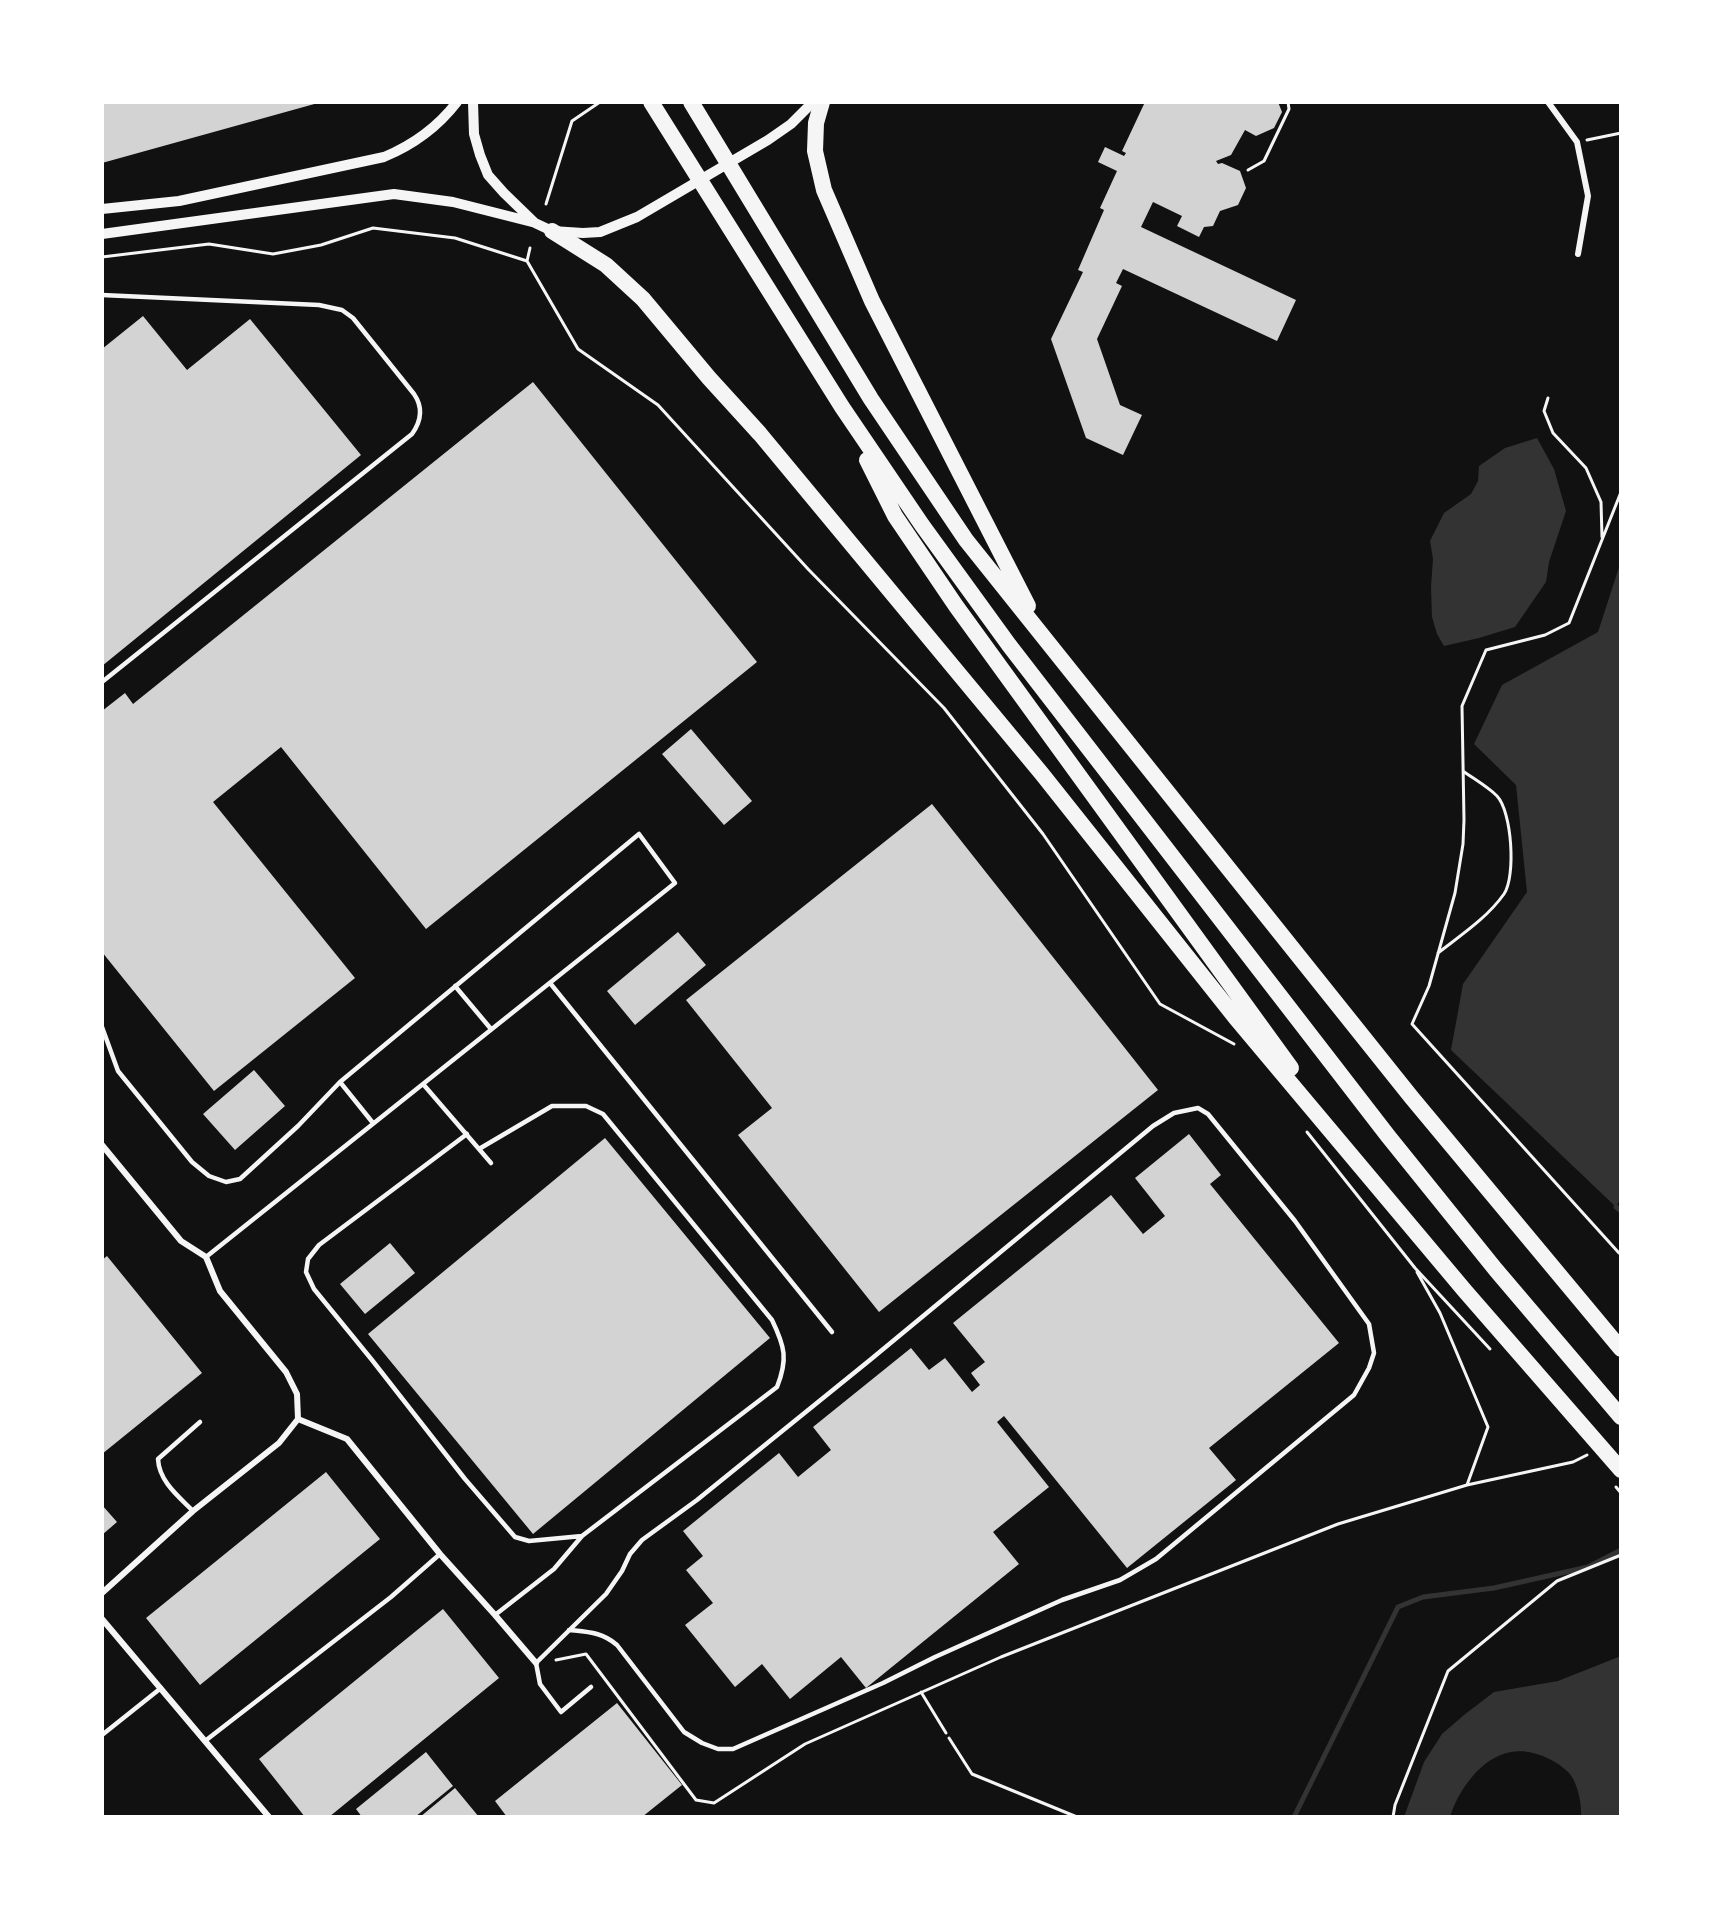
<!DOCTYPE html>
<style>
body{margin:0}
#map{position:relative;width:1723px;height:1919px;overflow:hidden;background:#111;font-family:Ubuntu,sans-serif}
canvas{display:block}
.frame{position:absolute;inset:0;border:104px solid #fff;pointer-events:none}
</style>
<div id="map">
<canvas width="1723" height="1919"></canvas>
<div class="frame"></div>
</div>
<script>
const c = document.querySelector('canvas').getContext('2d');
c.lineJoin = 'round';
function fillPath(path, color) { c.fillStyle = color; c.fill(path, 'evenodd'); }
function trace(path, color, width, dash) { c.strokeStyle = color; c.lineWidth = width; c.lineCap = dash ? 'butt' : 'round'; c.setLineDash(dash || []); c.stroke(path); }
const water = new Path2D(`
 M 1537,438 L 1554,469 L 1566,511 L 1549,562 L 1546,582 L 1515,627 L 1479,638 L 1444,646 L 1437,634 L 1432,617 L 1431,587 L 1433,559 L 1430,541 L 1444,513 L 1471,494 L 1478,481 L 1479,466 L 1505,448 Z
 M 1621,561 L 1621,1198 L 1616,1207 L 1451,1050 L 1463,984 L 1527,892 L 1516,785 L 1474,744 L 1502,685 L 1598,632 Z
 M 1621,1656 L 1621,1817 L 1581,1817 C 1582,1805 1578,1783 1569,1773 C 1556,1759 1530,1748 1511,1752 C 1481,1757 1458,1791 1450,1817 L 1404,1817 L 1424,1762 L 1442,1734 L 1464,1715 L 1494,1692 L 1558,1681 Z`);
const stream = new Path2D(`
 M 1616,1207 L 1621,1211
 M 1294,1817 L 1398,1607 L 1423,1597 L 1494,1588 L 1588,1567 L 1621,1550`);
const building = new Path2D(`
 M 102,102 L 317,102 L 318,103 L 102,163 Z
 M 1145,102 L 1278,102 L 1282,112 L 1274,128 L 1256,136 L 1245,130 L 1231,155 L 1216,161 L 1218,164 L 1222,163 L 1240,171 L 1246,188 L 1238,205 L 1220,211 L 1213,226 L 1204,227 L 1199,237 L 1177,226 L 1182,216 L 1153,202 L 1141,227 L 1296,300 L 1277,341 L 1123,269 L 1116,283 L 1122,286 L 1097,339 L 1120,405 L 1142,415 L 1123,455 L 1086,438 L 1051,339 L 1083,272 L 1078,270 L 1104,210 L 1100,208 L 1117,171 L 1098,162 L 1105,147 L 1124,156 L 1126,153 L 1122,151 Z
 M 143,316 L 187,370 L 250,319 L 361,455 L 102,666 L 102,349 Z
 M 533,382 L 757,662 L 426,929 L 281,747 L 213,802 L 355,978 L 214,1091 L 102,952 L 102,711 L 125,693 L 133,704 Z
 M 691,729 L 752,801 L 724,825 L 662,754 Z
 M 932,804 L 1158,1090 L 879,1312 L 738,1135 L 772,1108 L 686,1000 Z
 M 678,932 L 706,965 L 635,1025 L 607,991 Z
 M 254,1070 L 285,1106 L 235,1150 L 203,1114 Z
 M 1189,1134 L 1221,1175 L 1210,1184 L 1339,1343 L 1209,1448 L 1236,1480 L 1127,1568 L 1004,1416 L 997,1422 L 1049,1487 L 993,1532 L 1019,1564 L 866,1688 L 841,1657 L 790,1699 L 762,1664 L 735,1687 L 685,1625 L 713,1603 L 686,1570 L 703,1556 L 683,1531 L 779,1453 L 798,1477 L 831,1450 L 813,1427 L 911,1348 L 929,1370 L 945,1358 L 972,1392 L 980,1385 L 971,1373 L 985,1362 L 953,1323 L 1111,1195 L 1143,1234 L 1165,1216 L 1135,1178 Z
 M 605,1138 L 770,1338 L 533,1534 L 368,1334 Z
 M 390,1243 L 415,1273 L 365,1314 L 340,1284 Z
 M 107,1256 L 202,1373 L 102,1454 L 102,1260 Z
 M 326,1472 L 380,1539 L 200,1685 L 146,1618 Z
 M 102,1505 L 117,1522 L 102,1535 Z
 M 443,1609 L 499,1678 L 329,1817 L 305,1817 L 259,1759 Z
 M 617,1703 L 682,1785 L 642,1817 L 507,1817 L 495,1801 Z
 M 426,1752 L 453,1786 L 415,1817 L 362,1817 L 356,1809 Z
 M 455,1788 L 479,1817 L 420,1817 Z`);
const path = new Path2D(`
 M 1587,140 L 1621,133
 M 1248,170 L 1264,161 L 1289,109 L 1288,102
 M 546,204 L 572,121 L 600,102
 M 102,257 L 209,244 L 273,254 L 321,245 L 373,228 L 455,238 L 527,261 L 578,349 L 658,405 L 808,569 L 944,708 L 1043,834 L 1160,1004 L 1234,1044
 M 527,261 L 530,248
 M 1548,398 L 1544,411 L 1553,433 L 1586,468 L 1601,502 L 1602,537
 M 1438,953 C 1461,935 1487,918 1504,894 C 1516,876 1512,812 1497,796 C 1488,787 1474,779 1463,771
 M 1307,1132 L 1415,1268 L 1490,1349
 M 1619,1253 L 1412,1024 L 1429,986 L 1455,893 L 1463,844 L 1464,820 L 1462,706 L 1486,650 L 1545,635 L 1569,623 L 1621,492
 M 1417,1272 L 1440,1313 L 1488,1427 L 1467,1485
 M 1616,1487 L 1621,1493
 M 556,1660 L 586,1654 L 696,1800 L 714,1803 L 805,1744 L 1001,1657 L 1338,1524 L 1467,1485 L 1573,1462 L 1587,1455
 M 921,1692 L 946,1733
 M 949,1738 L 972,1774 L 1077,1817
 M 1393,1817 L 1395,1805 L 1448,1671 L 1557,1581 L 1621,1555`);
const service = new Path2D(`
 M 102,295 L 319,305 L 342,310 L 353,318 L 414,394 C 423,407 422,420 412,434 L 102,682
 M 550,983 L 832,1332
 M 455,986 L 491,1029
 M 102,1027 L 118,1071 L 192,1162 L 209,1176 L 226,1182 L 240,1179 L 298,1126 L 340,1082
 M 423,1084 L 491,1163
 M 467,1134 L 319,1245 L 308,1259 L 306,1272 L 314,1289 L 372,1360 L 465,1479 L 515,1537 L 529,1541 L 582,1536 L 777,1387 C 788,1359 785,1347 772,1320 L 603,1114 L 586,1106 L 552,1106 L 479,1149
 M 206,1257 L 675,883 L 639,834 L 340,1082 L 373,1123
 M 193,1511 C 178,1496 159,1481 158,1459 L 200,1422
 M 495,1615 L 554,1569 L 582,1536
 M 569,1630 C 588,1632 602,1632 617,1645 L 684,1732 L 702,1743 L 718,1749 L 733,1749 L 883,1683 L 935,1657 L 1062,1600 L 1120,1580 L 1156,1559 L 1354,1395 L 1369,1368 L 1374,1353 L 1369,1324 L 1295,1221 L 1208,1114 L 1198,1108 L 1174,1113 L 1153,1126 L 870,1360 L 697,1500 L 642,1540 L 630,1554 L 622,1571 L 606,1594 L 536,1663 L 540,1684 L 561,1712 L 591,1687
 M 102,1735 L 161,1688
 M 205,1741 L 391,1597 L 440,1554`);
const minor = new Path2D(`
 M 1548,102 L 1577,142 L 1588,196 L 1578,254
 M 102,1145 L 181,1241 L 206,1257 L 220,1291 L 286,1372 L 297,1394 L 298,1419 L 347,1439 L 440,1554 L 495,1615 L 536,1663
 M 102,1593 L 193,1511 L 279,1443 L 298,1419
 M 102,1619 L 269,1817`);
const tertiary = new Path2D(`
 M 473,102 L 474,134 L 480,155 L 488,175 L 504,193 L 535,223 L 552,231 L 583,233 L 600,232 L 637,217 L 768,140 L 791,124 L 813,102
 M 102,209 L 179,201 L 384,157 C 413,145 437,128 457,102
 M 102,234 L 394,194 L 453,202 L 532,222`);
const trunk = new Path2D(`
 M 651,102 L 842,407 L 922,525 L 1009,645 L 1388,1136 L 1496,1270 L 1621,1417
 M 691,102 L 871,399 L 966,540 L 1412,1098 L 1621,1349
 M 822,102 L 816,123 L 815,151 L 824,190 L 872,301 L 1028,606
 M 552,231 L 606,265 L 643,299 L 709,378 L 760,434 L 1042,774 L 1235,1017 L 1465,1291 L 1621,1470
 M 867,460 L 895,516 L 956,606 L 1291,1068`);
fillPath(water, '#333');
trace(stream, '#333', 5);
fillPath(building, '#d3d3d3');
trace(path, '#f5f5f5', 3);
trace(service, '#f5f5f5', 4.5);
trace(minor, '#f5f5f5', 6);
trace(tertiary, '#f5f5f5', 10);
trace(trunk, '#f5f5f5', 16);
</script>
